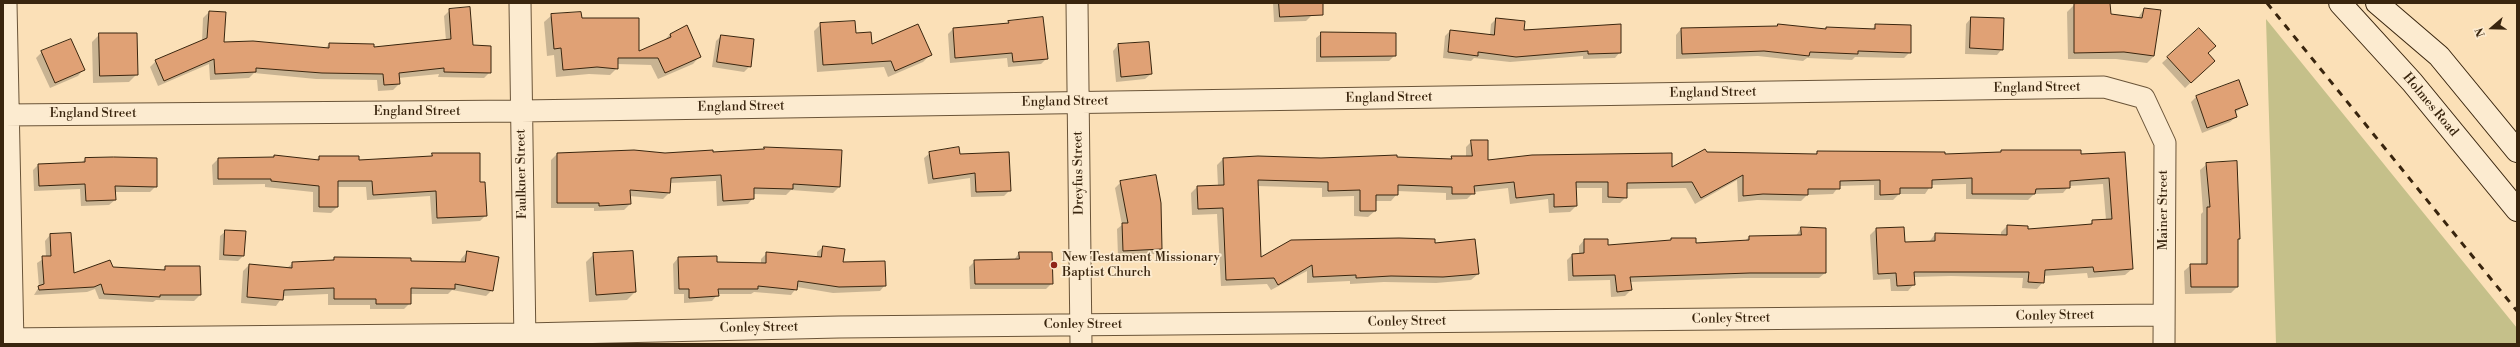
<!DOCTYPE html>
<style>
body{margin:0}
#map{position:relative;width:2520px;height:347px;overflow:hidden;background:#fbe0b7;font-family:"Libre Bodoni",serif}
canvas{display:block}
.frame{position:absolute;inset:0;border:4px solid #39250e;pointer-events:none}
.north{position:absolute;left:2472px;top:8px;width:40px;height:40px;-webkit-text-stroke:3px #fcebd0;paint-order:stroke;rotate:250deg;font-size:11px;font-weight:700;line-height:16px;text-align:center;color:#39250e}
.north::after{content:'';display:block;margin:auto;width:14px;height:18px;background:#39250e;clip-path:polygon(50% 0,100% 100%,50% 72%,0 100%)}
</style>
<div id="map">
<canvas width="2520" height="347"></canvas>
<div class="frame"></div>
<div class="north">N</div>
</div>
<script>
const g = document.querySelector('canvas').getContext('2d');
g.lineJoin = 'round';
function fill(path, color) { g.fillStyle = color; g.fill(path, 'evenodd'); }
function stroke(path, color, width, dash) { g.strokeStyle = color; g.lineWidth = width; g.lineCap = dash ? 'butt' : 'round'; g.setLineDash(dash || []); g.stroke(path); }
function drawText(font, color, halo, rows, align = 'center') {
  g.font = font + ' "Libre Bodoni",serif'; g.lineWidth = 3.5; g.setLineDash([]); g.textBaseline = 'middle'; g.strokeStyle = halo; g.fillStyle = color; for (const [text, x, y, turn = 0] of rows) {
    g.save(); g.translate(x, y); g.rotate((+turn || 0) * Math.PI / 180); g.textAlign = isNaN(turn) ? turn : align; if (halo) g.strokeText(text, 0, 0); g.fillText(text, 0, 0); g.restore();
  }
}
fill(new Path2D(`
 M2266 19 2517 328V344H2276Z`), '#c5c08a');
fill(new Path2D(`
 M1273 3H1311L1312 15 1306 21 1274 22Z
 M2074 5 2110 15 2137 19 2144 9 2154 56 2147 63 2116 59H2068L2067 12Z
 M450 10 490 72 484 78 438 77 439 74 398 78 399 84 393 90 378 91 377 80 316 79 254 73 249 78 210 80 209 64 158 86 150 67 156 61 202 42 203 18 209 12 223 43 325 49 329 44 373 48 446 41 444 16Z
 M552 15 581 19 638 53 664 41 670 34 700 56 693 64 658 79 651 65 617 64V68L610 75 589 74 556 77 554 55 547 56 544 22Z
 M1971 18 2002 49 1997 55 1965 54 1966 24Z
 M1496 19 1523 31 1620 52 1615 58 1583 59V56L1510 62 1474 58 1471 61 1443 58 1445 36 1450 31 1490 35 1491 24Z
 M1009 22 1047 58 1041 64 1008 67 1007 58 950 63 948 34 953 29 1006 25Z
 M821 24 855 34 871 46 930 55 923 62 888 77 884 67 817 72 814 31Z
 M1778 25 1824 30 1826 28 1871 30 1876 25 1910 52 1904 58 1855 57 1852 60 1807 58 1803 61 1758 56 1676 59V35L1681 29 1775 27Z
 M2199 29 2207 53 2208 66 2185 88 2162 63Z
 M1322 33 1394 56 1389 61 1316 62V38Z
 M100 34 137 74 129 82 93 83 92 42Z
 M721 36 750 66 744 72 712 67 716 41Z
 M1118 45 1151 74 1145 79 1116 82 1113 51Z
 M42 52 83 70 78 76 50 88 36 58Z
 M2196 97 2247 105 2234 113 2236 117 2230 122 2202 133 2191 102Z
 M1472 141 1487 161 1671 169 1706 153 1815 155 1817 152 1944 155 2000 153 2002 151 2080 155 2124 153 2132 269 2125 275 2088 278 2087 273 2043 276V282L2037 289 2022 288 2023 278 1951 276 1914 277V284L1908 291H1891L1890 279 1873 280 1870 235 1876 229 1904 243 1929 242 1935 234 2001 236V232L2007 226 2027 230 2089 225 2093 221 2106 220 2103 184 2069 186 2063 193 2034 194 2028 200 1966 199V184L1931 185 1925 194H1899L1893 200H1874V185L1839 186 1833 194 1807 195 1801 201 1757 200 1738 202 1737 180 1695 204 1686 188 1626 189V197L1620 203H1602V188H1575L1576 206 1570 212 1549 213 1548 199 1510 204 1508 188 1474 192 1467 199 1446 200V193L1397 191V194L1391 201H1375V211L1368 217 1354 216V196L1322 197V188L1257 186 1260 259 1434 244 1478 274 1471 280 1436 283 1384 282 1350 284V281L1307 283V271L1271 290 1267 284 1221 286 1217 214 1192 215 1191 193 1197 187 1218 186 1217 165 1223 159 1449 160 1452 157H1466V147Z
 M765 148 841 151 839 187 833 193 791 190 786 195 753 194V198L748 204 717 206 716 181 670 183 669 193 663 199 629 196 630 204 624 210 594 211V208H551V160L557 154 634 151 665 154 712 153 762 150Z
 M930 153 959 155 1009 191 1004 196 971 197 970 178 928 184 924 158Z
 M433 154 479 183 486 215 480 221 432 224 430 196 367 200 366 187H337V207L331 213 313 212V192L265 187V184L213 185 212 165 218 159 272 158 274 156 316 160 319 157 358 161 430 157Z
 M85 159H156V186L150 192H114L115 200 109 205 81 206 80 189 34 191 33 170 38 165 81 163Z
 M2207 164 2237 240V287L2231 293 2185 294 2184 271 2191 265H2201V214L2203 212 2200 170Z
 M1121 182 1161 249 1156 254 1118 256 1117 229 1122 225 1115 188Z
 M1801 228 1825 273 1819 278H1744L1630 282 1631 290 1625 296 1611 297 1610 280 1568 281 1567 260 1572 255H1579V246L1584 240 1607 246 1745 241 1749 237 1796 236Z
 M226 231 243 256 238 261 219 260 220 236Z
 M50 235 73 275 112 268 162 271 165 267H199L200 295 194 301 156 300 153 302 99 299 95 289 87 292 34 295 39 287 37 263 46 257 45 241Z
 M823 247 842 264 885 285 880 291 833 293 797 287 791 295 754 292 751 294H718L712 301 684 303V294H674L673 264 678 258 716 263 761 264V259L767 253 817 258V252Z
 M467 252 492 290 486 296 452 290 448 294H410V303L404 309H370V305H328V294L283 296 276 306 241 303 243 271 249 265 287 268 293 263 330 262 334 258 460 263 461 259Z
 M1019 253 1052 283 1046 289H970L969 267 975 261 1014 260Z
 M594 254 635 292 627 300 589 302 586 262Z`), '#0003');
const building = new Path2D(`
 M1279 3H1323V15L1280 17Z
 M2110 3 2111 14 2142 18 2144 8 2161 10 2154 56 2124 52 2074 53V4Z
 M470 7 473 45 491 46V73L444 72V68L399 73 400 84 384 85 383 74 322 73 256 68V72L215 74 214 59 164 81 155 60 207 38 209 11 226 12 224 42 253 41 329 48V43L374 44V47L451 39 449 9Z
 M581 12 582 18H639V51L671 37 670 34 687 25 701 57 665 73 658 58H618V69L597 67 563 70 561 48 554 49 551 14Z
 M1043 17 1048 59 1013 62 1012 53 955 58 953 28 1009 23 1008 21Z
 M1971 17 2004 18 2003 50 1970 48Z
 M1496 18 1525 21 1524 30 1621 24V53L1588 54V51L1516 57 1478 52V56L1448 52 1450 30 1494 35Z
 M855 21 856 33 871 32 872 44 918 24 932 55 895 71 891 61 823 65 820 23Z
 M1778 24 1826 29V27L1875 29V24L1911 25V53L1858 51V54L1810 52 1809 56 1764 51 1682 54 1681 28 1777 26Z
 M2199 28 2216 46 2208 53 2215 61 2191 83 2167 57Z
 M1321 32 1396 33V56L1321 57Z
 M99 33H137L138 75 100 76Z
 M721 35 754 39 751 67 717 62Z
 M71 39 85 70 55 83 41 51Z
 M1149 42 1152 74 1121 77 1118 44Z
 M2239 80 2248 105 2235 110 2237 117 2207 128 2196 96Z
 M1471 140H1488V160L1532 155 1672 153V167L1705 149 1707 152 1817 154V151L1945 152V154L2001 152V150H2081V154L2125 152 2133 269 2094 272 2093 267 2045 270 2044 283 2028 282 2029 272H1914L1915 285 1897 286 1896 273 1878 274 1876 228 1904 227 1905 242 1935 241V233L2007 235V225L2028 226V229L2092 224V220L2112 219 2109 178 2070 181V188L2036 189 2035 194H1972V178L1932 180V188H1900V194L1880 195V180L1840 181V189H1808V195L1763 194 1743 196V175L1701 198 1692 182 1627 183V198L1608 197V182H1576L1577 206 1554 207V194L1516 198 1514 182 1474 186 1475 194H1452V187L1398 185V195H1376V211H1360V190L1328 191V182L1258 180 1261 257 1291 240 1399 238 1435 239V243L1475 239 1479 274 1443 277 1391 276 1356 278V275L1313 277 1312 265 1278 285 1274 278 1226 280 1223 208 1198 209 1197 186 1224 185 1223 158 1258 156 1321 158 1397 155V157L1452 159 1451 156H1472Z
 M764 147 842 150 840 187 793 184V189L754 188V199L723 201 721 175 671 178 670 193 630 190 631 204 599 206V203H557V153L634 150 665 153 713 150V152L764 149Z
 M959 147 960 154 1009 152 1011 191 976 192 975 173 933 179 929 152Z
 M432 153H480V182H485L487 216 437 218 436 191 373 195 372 181H338V207H319V186L271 181V179H218V158L274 157V155L319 160V156H359V160L432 156Z
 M114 157 157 158V187L115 186 116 200 86 201 85 184 39 186 38 164 85 162V158Z
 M2237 161 2240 239H2238V287H2191L2190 264H2207V207H2210L2206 163Z
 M1156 175 1161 203 1162 249 1123 251 1122 223H1128L1120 181Z
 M1801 227 1826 228V273H1750L1630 277 1632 290 1617 292 1615 275 1573 276 1572 254 1584 253V239H1608V245L1671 240V238H1696V243L1749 240V236L1801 235Z
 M225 230 246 231 244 256 224 255Z
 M71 233 74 273 110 260 113 267 165 270V266H200L201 295H160V297L104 294 101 284 94 287 39 290 38 286 44 284 42 256H51L50 234Z
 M823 246 845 249 843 262 885 261 886 286 839 287 798 281 797 290 758 286V289H718L719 296 689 298V289H679L678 257 717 256V262L766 263V252L821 257Z
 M467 251 499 257 493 291 455 284V289L411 288V304H376V299H334V288L284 290 283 300 247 297 249 264 292 268V262L334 260V257L411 258V261L465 262Z
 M633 251 636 292 596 295 593 253Z
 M1019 252H1052L1053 284H975L974 260 1019 259Z`);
fill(building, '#e0a175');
stroke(building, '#39250e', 1);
const minor = new Path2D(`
 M6 3 13 344
 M520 3 525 344
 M1077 3 1081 344
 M3 115 521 111 2104 87 2144 98 2165 143 2164 344
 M3 339 525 334 839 327 2164 315`);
const secondary = new Path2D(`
 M2340 3 2412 82 2517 210
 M2377 3 2439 56 2517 151`);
stroke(minor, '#6a5438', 23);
stroke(secondary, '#39250e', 24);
stroke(minor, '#fcebd0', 21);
stroke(secondary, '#fcebd0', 22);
stroke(new Path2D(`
 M2267 3 2517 311`), '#39250e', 3, [7, 7]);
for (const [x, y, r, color] of [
 [1054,265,4,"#8f2418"]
]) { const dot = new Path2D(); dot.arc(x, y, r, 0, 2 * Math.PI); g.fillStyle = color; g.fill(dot); stroke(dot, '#fcebd0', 1.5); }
drawText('13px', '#39250e', '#fcebd0', [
 ["England Street",2037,88,-1],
 ["England Street",1713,93,-1],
 ["England Street",1389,98,-1],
 ["England Street",1065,102,-1],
 ["Holmes Road",2430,105,50],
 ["England Street",741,107,-1],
 ["England Street",417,112],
 ["England Street",93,114],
 ["Dreyfus Street",1079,173,-91],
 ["Faulkner Street",522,174,-91],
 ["Mainer Street",2164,210,-90],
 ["Conley Street",2055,316,-1],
 ["Conley Street",1731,319,-1],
 ["Conley Street",1407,322,-1],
 ["Conley Street",1083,325],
 ["Conley Street",759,328,-1]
]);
drawText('13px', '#39250e', '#fcebd0', [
 ["New Testament Missionary",1062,258],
 ["Baptist Church",1062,273]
], 'left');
</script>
